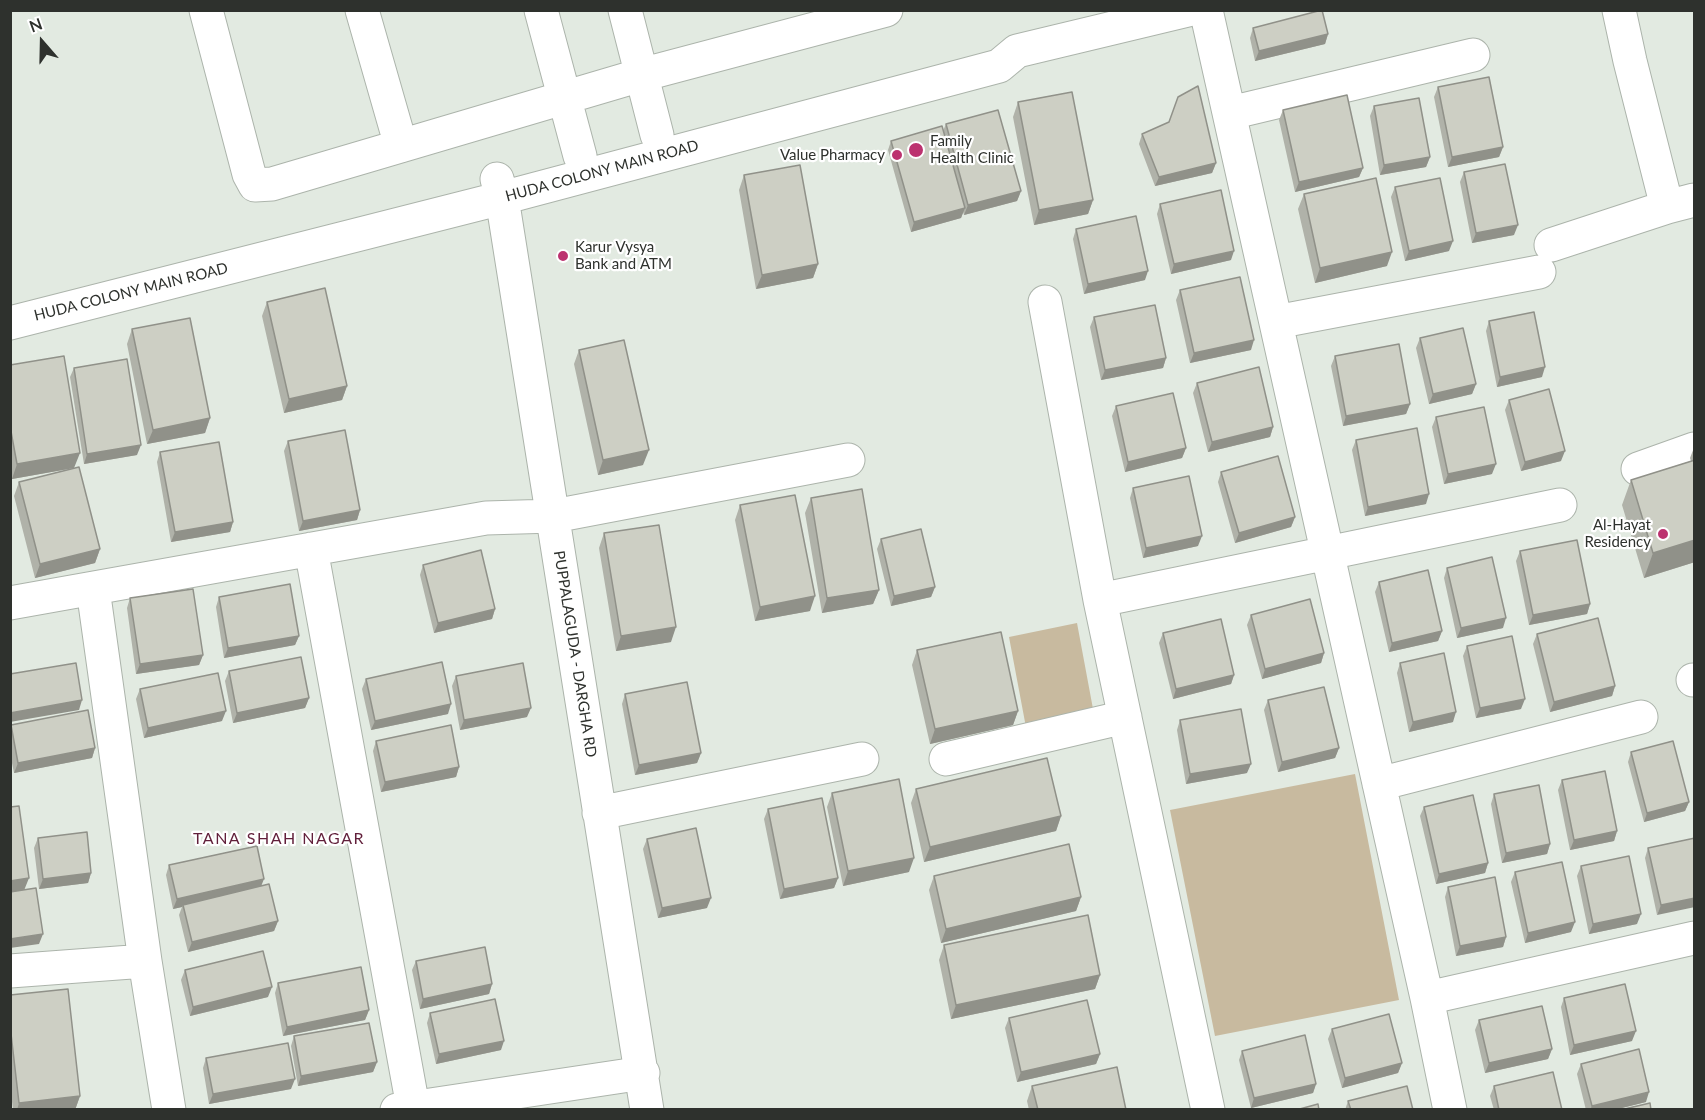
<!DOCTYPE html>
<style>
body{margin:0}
#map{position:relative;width:1705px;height:1120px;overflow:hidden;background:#e2eae1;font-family:Lato,sans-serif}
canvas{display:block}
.frame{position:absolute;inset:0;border:12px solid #2e312d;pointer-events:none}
.north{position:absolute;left:12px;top:12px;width:60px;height:60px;-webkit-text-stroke:4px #fff;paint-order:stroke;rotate:340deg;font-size:16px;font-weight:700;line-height:24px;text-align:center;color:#2e312d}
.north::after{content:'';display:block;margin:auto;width:21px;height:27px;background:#2e312d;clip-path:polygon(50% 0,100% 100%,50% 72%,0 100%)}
</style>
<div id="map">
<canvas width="1705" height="1120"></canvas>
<div class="frame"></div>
<div class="north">N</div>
</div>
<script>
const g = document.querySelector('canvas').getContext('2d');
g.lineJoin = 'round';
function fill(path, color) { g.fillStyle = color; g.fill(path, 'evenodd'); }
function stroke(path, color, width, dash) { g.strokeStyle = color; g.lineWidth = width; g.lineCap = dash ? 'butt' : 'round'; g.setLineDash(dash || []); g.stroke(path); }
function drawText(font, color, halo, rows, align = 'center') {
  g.font = font + ' Lato,sans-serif'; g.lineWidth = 4.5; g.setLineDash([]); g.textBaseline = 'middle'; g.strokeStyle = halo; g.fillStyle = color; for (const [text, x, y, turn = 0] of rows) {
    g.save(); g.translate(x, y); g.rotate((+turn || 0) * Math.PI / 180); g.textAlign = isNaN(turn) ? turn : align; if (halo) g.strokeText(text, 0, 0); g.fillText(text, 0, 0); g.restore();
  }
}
fill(new Path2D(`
 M1077 623 1096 725 1028 738 1009 637Z
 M1355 774 1399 1000 1215 1036 1170 810Z`), '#c8ba9f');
const minor = new Path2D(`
 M206 10 249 174 255 185 272 184 641 75 886 10
 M362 10 401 146
 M541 10 580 156
 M625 10 657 135
 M1206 10 1427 998 1450 1110
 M1619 10 1630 61 1667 207
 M1230 113 1473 55
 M497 179 502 198 647 1110
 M1551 245 1667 207 1694 200
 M1045 302 1100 600 1208 1110
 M1276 322 1539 272
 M10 323 502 198 999 66 1017 51 1188 10
 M1638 469 1694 449
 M311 549 413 1107
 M93 589 145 961 169 1110
 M1100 600 1560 505
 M10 603 486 518 554 516 848 460
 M1693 680H1694
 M946 759 1125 717
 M1379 784 1641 717
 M599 813 862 759
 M10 971 145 961
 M1427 998 1694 938
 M397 1110 643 1073`);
stroke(minor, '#acb4ab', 35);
stroke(minor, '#fff', 33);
fill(new Path2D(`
 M1253 28 1328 34 1325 44 1255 61 1250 38Z
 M1438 87 1503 147 1499 157 1448 167 1434 97Z
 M1018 102 1093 200 1088 214 1034 225 1013 117Z
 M1374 106 1430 157 1426 167 1380 175 1370 116Z
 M1283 110 1363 168 1359 177 1295 192 1279 120Z
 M1169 122 1216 163 1212 173 1155 186 1139 144 1142 134Z
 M946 124 1021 191 1017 201 964 215 963 212 961 218 911 232 888 150 891 141 943 131Z
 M1464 172 1514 235 1472 243 1460 182Z
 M744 175 818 264 813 278 756 289 739 190Z
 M1395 187 1449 251 1405 261 1391 197Z
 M1304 194 1387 266 1315 283 1298 209Z
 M1160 204 1231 260 1171 274 1157 214Z
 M1076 229 1145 280 1084 294 1073 239Z
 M1180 290 1251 350 1190 363 1176 300Z
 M267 302 347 386 342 400 284 413 262 316Z
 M1094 317 1166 358 1163 368 1101 380 1090 327Z
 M1489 321 1542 377 1497 387 1486 331Z
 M132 329 210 418 205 433 147 444 127 344Z
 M1420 338 1476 384 1472 394 1429 404 1416 348Z
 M579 350 643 465 598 475 574 364Z
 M1335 356 1410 404 1406 414 1343 426 1331 366Z
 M10 365 74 468 12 479 10 471Z
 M74 368 137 455 84 464 70 377Z
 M1197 383 1273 427 1270 437 1208 452 1193 393Z
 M1509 400 1561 461 1521 471 1505 410Z
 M1116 406 1186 448 1182 458 1125 472 1112 416Z
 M1436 417 1492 474 1444 484 1432 427Z
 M1356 440 1426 504 1365 516 1352 450Z
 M288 441 360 510 357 520 299 531 284 451Z
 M1695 445V562L1644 578 1622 505 1631 480 1691 461 1690 458Z
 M160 452 233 522 230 532 171 542 157 462Z
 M1221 472 1295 517 1291 527 1235 543 1218 482Z
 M19 482 100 549 95 563 35 578 14 496Z
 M1133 488 1198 546 1143 558 1130 498Z
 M811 498 879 590 873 604 822 613 805 513Z
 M740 505 810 611 755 621 735 520Z
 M604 533 671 642 616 651 599 548Z
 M881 539 935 587 931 597 891 606 877 549Z
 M1520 551 1590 604 1587 614 1529 625 1516 561Z
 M423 565 495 609 492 619 434 633 420 575Z
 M1447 568 1503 628 1457 638 1444 578Z
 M1379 582 1442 631 1438 641 1389 652 1375 592Z
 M219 597 299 636 295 645 224 658 216 607Z
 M130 598 203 655 199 665 136 674 127 608Z
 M1251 615 1324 653 1321 663 1262 679 1247 625Z
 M1163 633 1234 675 1231 684 1173 699 1159 643Z
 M1537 634 1615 686 1612 696 1550 712 1533 644Z
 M1467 646 1521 709 1476 718 1463 656Z
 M917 650 1018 711 1013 725 930 744 912 665Z
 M1400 663 1453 722 1409 732 1397 673Z
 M229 671 309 698 305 708 233 723 225 681Z
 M456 676 527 717 460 730 452 686Z
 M366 679 448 714 371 730 362 689Z
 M140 689 222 721 144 738 136 699Z
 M625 694 701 753 697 763 635 775 622 704Z
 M1268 700 1339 748 1335 758 1278 772 1264 710Z
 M1180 720 1247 773 1186 784 1177 730Z
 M11 725 95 748 92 758 14 773 10 753Z
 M376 741 459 767 456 777 381 792 373 751Z
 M1631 752 1689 802 1685 811 1644 822 1628 762Z
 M1562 780 1617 831 1614 841 1570 850 1558 790Z
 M916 789 1061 816 1056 831 924 862 911 803Z
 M832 793 909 872 843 886 827 807Z
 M1494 794 1550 844 1547 854 1502 863 1491 804Z
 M1424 807 1488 863 1485 873 1436 884 1420 816Z
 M768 809 838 878 834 888 780 899 764 819Z
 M38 838 91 873 88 883 39 889 34 848Z
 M1695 838 1657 915 1645 858 1648 848Z
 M647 839 707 908 658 918 643 849Z
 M169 865 262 885 278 921 274 931 188 952 179 915 182 907 173 909 166 875Z
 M1581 866 1637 924 1589 934 1577 876Z
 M1515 872 1571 932 1525 943 1511 882Z
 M934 876 1081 897 1076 911 941 943 929 890Z
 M1448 887 1506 937 1503 947 1456 956 1445 897Z
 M944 945 1100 975 1095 989 951 1019 939 960Z
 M416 961 492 984 489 994 420 1009 412 970Z
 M185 970 268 997 190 1016 181 980Z
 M278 983 369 1010 365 1020 283 1036 275 993Z
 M10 995 80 1096 75 1110H13L10 1085Z
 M1564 998 1632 1041 1570 1055 1561 1007Z
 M430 1013 501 1050 436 1064 427 1023Z
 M1009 1018 1100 1054 1096 1064 1017 1082 1005 1028Z
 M1479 1020 1552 1049 1548 1059 1485 1073 1475 1030Z
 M1332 1029 1402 1063 1398 1073 1342 1088 1328 1039Z
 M294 1036 377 1062 373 1072 298 1086 291 1046Z
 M1242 1051 1316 1084 1313 1093 1251 1108 1239 1060Z
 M206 1058 291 1089 209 1104 203 1068Z
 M1581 1064 1646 1102 1614 1110H1586L1577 1074Z
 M1032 1086 1126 1110H1029L1027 1101Z
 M1494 1086 1562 1110H1494L1490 1096Z
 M1348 1101 1413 1110H1345Z`), '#b0b2a9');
fill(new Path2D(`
 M1328 34 1325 44 1255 61 1259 51Z
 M1503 147 1499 157 1448 167 1452 157Z
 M1430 157 1426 167 1380 175 1384 165Z
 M1216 163 1212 173 1155 186 1159 177Z
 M1363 168 1359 177 1295 192 1299 182Z
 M1021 191 1017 201 964 215 968 205Z
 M1093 200 1088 214 1034 225 1039 210Z
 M965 208 961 218 911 232 914 222Z
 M1518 225 1514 235 1472 243 1476 233Z
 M1453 241 1449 251 1405 261 1409 251Z
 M1234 251 1231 260 1171 274 1174 264Z
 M1392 252 1387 266 1315 283 1320 268Z
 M818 264 813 278 756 289 762 275Z
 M1148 271 1145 280 1084 294 1088 284Z
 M1254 340 1251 350 1190 363 1194 353Z
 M1166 358 1163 368 1101 380 1105 370Z
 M1545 367 1542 377 1497 387 1500 377Z
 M1476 384 1472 394 1429 404 1433 394Z
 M347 386 342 400 284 413 289 399Z
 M1410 404 1406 414 1343 426 1346 416Z
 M210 418 205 433 147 444 153 430Z
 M1273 427 1270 437 1208 452 1212 442Z
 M141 445 137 455 84 464 87 454Z
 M1186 448 1182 458 1125 472 1128 462Z
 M649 450 643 465 598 475 603 460Z
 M1565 451 1561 461 1521 471 1525 462Z
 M80 453 74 468 12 479 17 464Z
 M1496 464 1492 474 1444 484 1448 474Z
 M1429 494 1426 504 1365 516 1368 507Z
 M360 510 357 520 299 531 303 521Z
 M1295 517 1291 527 1235 543 1239 533Z
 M233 522 230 532 171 542 175 532Z
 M1202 536 1198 546 1143 558 1146 548Z
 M1695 540V562L1644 578 1653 553Z
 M100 549 95 563 35 578 40 564Z
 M935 587 931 597 891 606 894 596Z
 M879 590 873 604 822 613 827 598Z
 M815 596 810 611 755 621 760 607Z
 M1590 604 1587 614 1529 625 1533 615Z
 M495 609 492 619 434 633 438 623Z
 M1506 618 1503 628 1457 638 1461 628Z
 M676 627 671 642 616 651 621 636Z
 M1442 631 1438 641 1389 652 1392 643Z
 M299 636 295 645 224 658 228 648Z
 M1324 653 1321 663 1262 679 1265 669Z
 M203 655 199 665 136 674 140 664Z
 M1234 675 1231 684 1173 699 1176 689Z
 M1615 686 1612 696 1550 712 1554 702Z
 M309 698 305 708 233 723 237 713Z
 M1525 699 1521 709 1476 718 1480 708Z
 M82 700 79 710 10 722V713Z
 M451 704 448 714 371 730 375 721Z
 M531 708 527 717 460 730 464 720Z
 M226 711 222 721 144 738 148 728Z
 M1018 711 1013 725 930 744 935 729Z
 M1456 712 1453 722 1409 732 1413 722Z
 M95 748 92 758 14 773 18 763Z
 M1339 748 1335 758 1278 772 1282 762Z
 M701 753 697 763 635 775 639 765Z
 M1251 764 1247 773 1186 784 1190 774Z
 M459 767 456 777 381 792 385 782Z
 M1689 802 1685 811 1644 822 1647 813Z
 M1061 816 1056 831 924 862 930 847Z
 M1617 831 1614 841 1570 850 1574 840Z
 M1550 844 1547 854 1502 863 1506 853Z
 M914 858 909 872 843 886 848 871Z
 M1488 863 1485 873 1436 884 1439 874Z
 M91 873 88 883 39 889 43 879Z
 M29 878 23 893 10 894V881Z
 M838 878 834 888 780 899 784 889Z
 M264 879 260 889 183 905 182 907 173 909 177 899Z
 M1081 897 1076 911 941 943 946 929Z
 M711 898 707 908 658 918 662 908Z
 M1695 898V907L1657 915 1661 905Z
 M1641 914 1637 924 1589 934 1593 924Z
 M278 921 274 931 188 952 192 942Z
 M1575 922 1571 932 1525 943 1528 933Z
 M43 934 39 944 10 948V939Z
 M1506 937 1503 947 1456 956 1460 946Z
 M1100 975 1095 989 951 1019 956 1005Z
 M492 984 489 994 420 1009 423 999Z
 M272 987 268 997 190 1016 193 1007Z
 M369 1010 365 1020 283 1036 287 1027Z
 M1636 1031 1632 1041 1570 1055 1574 1045Z
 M504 1041 501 1050 436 1064 439 1054Z
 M1552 1049 1548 1059 1485 1073 1489 1063Z
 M1100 1054 1096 1064 1017 1082 1021 1072Z
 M377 1062 373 1072 298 1086 301 1076Z
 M1402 1063 1398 1073 1342 1088 1345 1078Z
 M295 1079 291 1089 209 1104 213 1094Z
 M1316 1084 1313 1093 1251 1108 1254 1098Z
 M1649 1092 1646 1102 1614 1110H1590L1592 1106Z
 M80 1096 75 1110H17L19 1103Z`), '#909189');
const building = new Path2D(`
 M1322 10 1328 34 1259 51 1253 28Z
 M1489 77 1503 147 1452 157 1438 87Z
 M1198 86 1216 163 1159 177 1142 134 1169 122 1178 97Z
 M1072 92 1093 200 1039 210 1018 102Z
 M1347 95 1363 168 1299 182 1283 110Z
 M1419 98 1430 157 1384 165 1374 106Z
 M998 110 1021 191 968 205 946 124Z
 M942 126 965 208 914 222 891 141Z
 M1505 164 1518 225 1476 233 1464 172Z
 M800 165 818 264 762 275 744 175Z
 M1376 178 1392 252 1320 268 1304 194Z
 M1440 178 1453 241 1409 251 1395 187Z
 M1221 190 1234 251 1174 264 1160 204Z
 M1136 216 1148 271 1088 284 1076 229Z
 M1240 277 1254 340 1194 353 1180 290Z
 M325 288 347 386 289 399 267 302Z
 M1155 305 1166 358 1105 370 1094 317Z
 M1534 312 1545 367 1500 377 1489 321Z
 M190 318 210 418 153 430 132 329Z
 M1463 328 1476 384 1433 394 1420 338Z
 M624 340 649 450 603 460 579 350Z
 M1399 344 1410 404 1346 416 1335 356Z
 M64 356 80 453 17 464 10 426V365Z
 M127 359 141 445 87 454 74 368Z
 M1259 367 1273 427 1212 442 1197 383Z
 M1549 389 1565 451 1525 462 1509 400Z
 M1173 393 1186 448 1128 462 1116 406Z
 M1484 407 1496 464 1448 474 1436 417Z
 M1417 428 1429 494 1368 507 1356 440Z
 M345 430 360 510 303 521 288 441Z
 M219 442 233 522 175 532 160 452Z
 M1278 456 1295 517 1239 533 1221 472Z
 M1695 460V540L1653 553 1631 480Z
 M79 467 100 549 40 564 19 482Z
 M1189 476 1202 536 1146 548 1133 488Z
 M862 489 879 590 827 598 811 498Z
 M795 495 815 596 760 607 740 505Z
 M659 525 676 627 621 636 604 533Z
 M921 529 935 587 894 596 881 539Z
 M1577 540 1590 604 1533 615 1520 551Z
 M481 550 495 609 438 623 423 565Z
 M1492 557 1506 618 1461 628 1447 568Z
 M1428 570 1442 631 1392 643 1379 582Z
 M290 584 299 636 228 648 219 597Z
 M193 589 203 655 140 664 130 598Z
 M1310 599 1324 653 1265 669 1251 615Z
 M1598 618 1615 686 1554 702 1537 634Z
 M1221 619 1234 675 1176 689 1163 633Z
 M1001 632 1018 711 935 729 917 650Z
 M1512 636 1525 699 1480 708 1467 646Z
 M1444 653 1456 712 1413 722 1400 663Z
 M301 657 309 698 237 713 229 671Z
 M442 662 451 704 375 721 366 679Z
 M76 663 82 700 10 713V674Z
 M523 663 531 708 464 720 456 676Z
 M218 673 226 711 148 728 140 689Z
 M687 682 701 753 639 765 625 694Z
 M1324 687 1339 748 1282 762 1268 700Z
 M1241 709 1251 764 1190 774 1180 720Z
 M88 710 95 748 18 763 11 725Z
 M451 725 459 767 385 782 376 741Z
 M1673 741 1689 802 1647 813 1631 752Z
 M1047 758 1061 816 930 847 916 789Z
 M1605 771 1617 831 1574 840 1562 780Z
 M899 779 914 858 848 871 832 793Z
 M1539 785 1550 844 1506 853 1494 794Z
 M1473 795 1488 863 1439 874 1424 807Z
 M822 798 838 878 784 889 768 809Z
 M19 806 29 878 10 881V807Z
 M696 828 711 898 662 908 647 839Z
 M87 832 91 873 43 879 38 838Z
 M1695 838V898L1661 905 1648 848Z
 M1069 844 1081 897 946 929 934 876Z
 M257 846 264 879 177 899 169 865Z
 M1629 856 1641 914 1593 924 1581 866Z
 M1562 862 1575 922 1528 933 1515 872Z
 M1495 877 1506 937 1460 946 1448 887Z
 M269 884 278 921 192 942 183 905Z
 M36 888 43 934 10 939V892Z
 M1088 915 1100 975 956 1005 944 945Z
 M485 947 492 984 423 999 416 961Z
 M263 951 272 987 193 1007 185 970Z
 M361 967 369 1010 287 1027 278 983Z
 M1625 984 1636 1031 1574 1045 1564 998Z
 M68 989 80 1096 19 1103 10 1025V995Z
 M495 999 504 1041 439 1054 430 1013Z
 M1087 1000 1100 1054 1021 1072 1009 1018Z
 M1542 1006 1552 1049 1489 1063 1479 1020Z
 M1389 1014 1402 1063 1345 1078 1332 1029Z
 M369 1023 377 1062 301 1076 294 1036Z
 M1305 1035 1316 1084 1254 1098 1242 1051Z
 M288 1043 295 1079 213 1094 206 1058Z
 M1639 1049 1649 1092 1592 1106 1581 1064Z
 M1117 1067 1126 1110H1038L1032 1086Z
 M1553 1072 1562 1110H1499L1494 1086Z
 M1407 1086 1413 1110H1351L1348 1101Z
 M1650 1103 1651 1110H1620Z
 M1318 1104 1319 1110H1296Z`);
fill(building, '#cdcfc4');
stroke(building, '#909189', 1.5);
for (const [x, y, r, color] of [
 [916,150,8,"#bc326f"],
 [897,155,6,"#bc326f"],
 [563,256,6,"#bc326f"],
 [1663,534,6,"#bc326f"]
]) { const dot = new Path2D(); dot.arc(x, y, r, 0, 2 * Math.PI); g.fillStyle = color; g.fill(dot); stroke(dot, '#fff', 2); }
drawText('15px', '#2e312d', '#fff', [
 ["Family",930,141],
 ["Health Clinic",930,158],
 ["Value Pharmacy",885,155,"right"],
 ["Karur Vysya",575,247],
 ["Bank and ATM",575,264],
 ["Al-Hayat",1651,525,"right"],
 ["Residency",1651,542,"right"]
], 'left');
drawText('15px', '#2e312d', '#fff', [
 ["HUDA COLONY MAIN ROAD",602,171,-15],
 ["HUDA COLONY MAIN ROAD",131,292,-14],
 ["PUPPALAGUDA - DARGHA RD",575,654,81]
]);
g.letterSpacing = '1.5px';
drawText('16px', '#611f3a', '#fff', [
 ["TANA SHAH NAGAR",279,839]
]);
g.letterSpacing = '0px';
</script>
